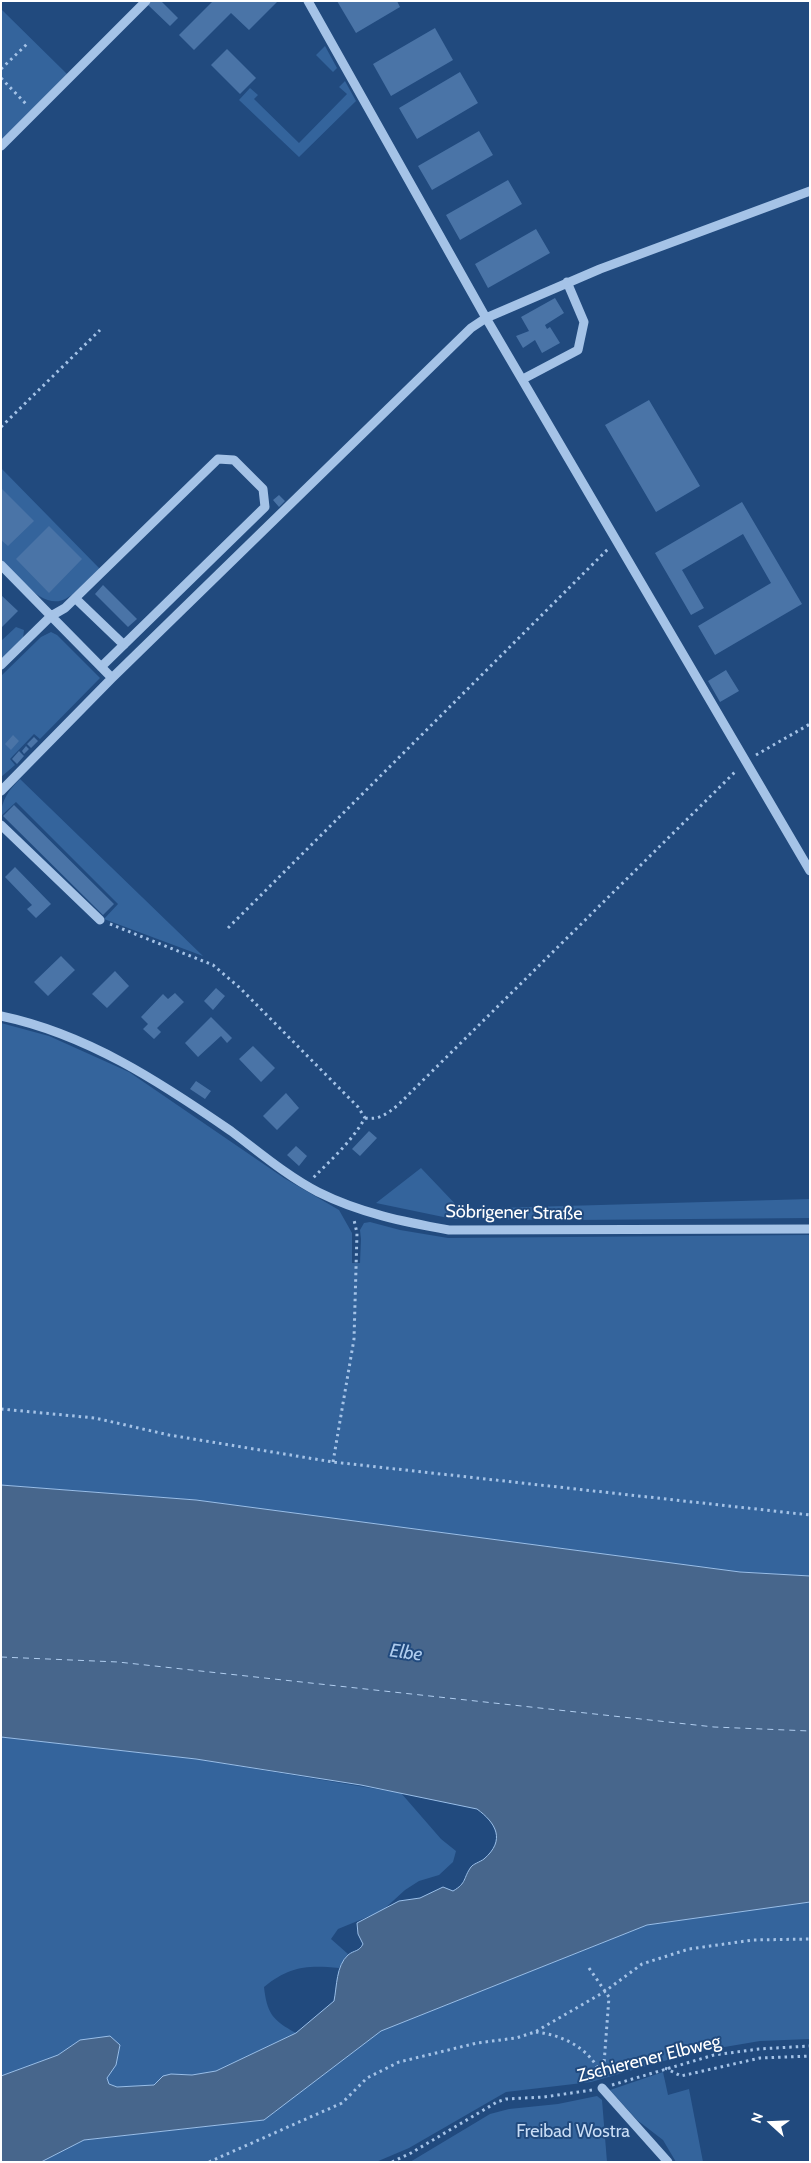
<!DOCTYPE html>
<meta charset="utf-8">
<style>
body{margin:0}
#map{position:relative;width:811px;height:2163px;overflow:hidden;background:#214a7e;font-family:Cabin,sans-serif}
canvas{display:block}
.frame{position:absolute;inset:0;border:2px solid #fff;pointer-events:none}
.north{position:absolute;left:746px;top:2098px;width:50px;height:50px;-webkit-text-stroke:4px #214a7e;paint-order:stroke;rotate:290deg;font-size:14px;font-weight:700;line-height:20px;text-align:center;color:#fff}
.north::after{content:'';display:block;margin:auto;width:18px;height:22px;background:#fff;clip-path:polygon(50% 0,100% 100%,50% 72%,0 100%)}
</style>
<div id="map">
<canvas width="811" height="2163"></canvas>
<div class="frame"></div>
<div class="north">N</div>
</div>
<script>
const g = document.querySelector('canvas').getContext('2d');
g.lineJoin = 'round';
function fill(path, color) { g.fillStyle = color; g.fill(path, 'evenodd'); }
function stroke(path, color, width, dash) { g.strokeStyle = color; g.lineWidth = width; g.lineCap = dash ? 'butt' : 'round'; g.setLineDash(dash || []); g.stroke(path); }
function drawText(font, color, halo, rows, align = 'center') {
  g.font = font + ' Cabin,sans-serif'; g.lineWidth = 4; g.setLineDash([]); g.textBaseline = 'middle'; g.strokeStyle = halo; g.fillStyle = color; for (const [text, x, y, turn = 0] of rows) {
    g.save(); g.translate(x, y); g.rotate((+turn || 0) * Math.PI / 180); g.textAlign = isNaN(turn) ? turn : align; if (halo) g.strokeText(text, 0, 0); g.fillText(text, 0, 0); g.restore();
  }
}
fill(new Path2D(`
 M1 9 67 74 1 140Z
 M325 46 337 68 333 72 316 55Z
 M345 81 356 101 299 157 239 100 250 88 258 95 254 99 299 143 347 94 339 87Z
 M1 468 100 569C89 579 79 591 67 598 43 613 16 574 1 559Z
 M16 627 24 630 23 638 1 659V641Z
 M51 632 57 635 100 678 40 739 34 734 10 759 15 765 1 777V676L41 637Z
 M20 779 203 956 104 919 118 904 16 802 1 816C1 800 9 790 20 779Z
 M1 1023 49 1036 129 1072 284 1178 339 1210 352 1233V1263H360L361 1239 360 1230 364 1223 370 1222 400 1230 448 1238 810 1235V1576L740 1572 196 1500 1 1485Z
 M421 1168 460 1209 810 1199V1218L574 1220 453 1219 376 1203Z
 M1 1737 196 1759 401 1793 441 1839 456 1851 453 1862 439 1875 419 1881 405 1890 382 1911 338 1929 331 1939 348 1954 339 1968C307 1965 290 1966 264 1987 267 2013 272 2020 296 2033L216 2071 192 2075 180 2074 154 2085 117 2087 109 2084 107 2078 116 2065 120 2045 80 2040 58 2055 1 2076Z
 M810 1902V2039L760 2041 695 2052 591 2082 506 2092 409 2148 376 2162H41L84 2140 264 2120 381 2031 647 1925Z
 M663 2072 668 2095 689 2089 703 2162H676L663 2140 637 2120 610 2090Z
 M597 2096 602 2100 607 2162H410L490 2114 509 2109 558 2104Z`), '#34649c');
const water = new Path2D(`
 M1 1485 196 1500 740 1572 810 1576V1902L647 1925 381 2031 264 2120 84 2140 41 2162H1V2076L58 2055 80 2040 110 2036 120 2045 116 2065 107 2078 109 2084 117 2087 154 2085 163 2076 171 2074 192 2075 216 2071 296 2033 334 2001C337 1986 336 1966 348 1955 354 1950 359 1952 363 1944L358 1934 357 1923 399 1901 420 1898 443 1887 453 1891C467 1883 463 1878 471 1867 473 1864 480 1862 484 1859 506 1840 496 1823 477 1809L361 1785 196 1759 1 1737Z`);
fill(water, '#47668c');
stroke(water, '#99bee8', 1);
stroke(new Path2D(`
 M1 1657 118 1662 714 1727 810 1731`), '#b0cdef', 1, [6, 5]);
fill(new Path2D(`
 M151 1H161L178 18 170 26 148 5Z
 M213 1H278L249 30 231 13 194 50 179 35Z
 M337 1H397L400 7 356 33Z
 M435 28 453 60 391 96 373 64Z
 M227 49 256 78 240 94 211 65Z
 M460 72 478 103 417 139 399 108Z
 M479 131 493 155 432 190 418 166Z
 M508 180 522 204 460 240 446 215Z
 M536 229 550 253 488 288 475 264Z
 M555 298 564 313 545 325 547 329 550 327 560 343 542 353 535 340 523 348 516 336 529 331 521 317Z
 M649 400 700 486 656 512 605 425Z
 M1 488 34 521 8 546 1 540Z
 M279 495 285 501 279 507 273 500Z
 M742 502 802 604 715 655 698 626 771 583 743 534 682 570 704 608 691 615 655 553Z
 M49 526 82 559 49 593 16 559Z
 M103 585 137 619 128 627 95 594Z
 M1 595 18 611 1 628Z
 M726 670 739 691 720 702 708 681Z
 M13 735 19 741 11 750 5 744Z
 M34 737 38 741 31 748 27 744Z
 M26 746 29 749 24 754 22 751Z
 M19 751 24 756 17 764 12 759Z
 M14 805 114 904 103 915 3 816Z
 M15 867 51 904 36 918 27 909 32 905 5 877Z
 M61 956 75 970 48 996 34 982Z
 M115 971 129 986 107 1008 92 994Z
 M216 988 225 996 213 1010 204 1001Z
 M175 993 184 1002 157 1028 161 1032 154 1039 143 1029 148 1024 141 1017 163 994 168 999Z
 M211 1017 232 1038 227 1043 221 1036 198 1057 185 1043Z
 M253 1046 275 1068 261 1082 239 1059Z
 M196 1081 211 1091 205 1099 190 1089Z
 M286 1093 299 1108 277 1130 263 1116Z
 M369 1131 377 1138 360 1156 352 1149Z
 M296 1146 307 1156 299 1166 287 1155Z`), '#4a74a7');
stroke(new Path2D(`
 M1 69 27 44
 M1 78 27 105
 M1 427 100 330
 M756 755 810 724
 M110 924 213 965 240 988 358 1107 365 1118C352 1141 331 1160 313 1178
 M228 928 608 549
 M365 1118C379 1120 387 1114 398 1105L737 770
 M1 1409 95 1418 169 1435 333 1462 810 1515
 M333 1462 354 1339 357 1233 354 1220
 M589 1968 609 1997 603 2077
 M536 2032C564 2035 593 2050 602 2078
 M665 2068 681 2076 760 2058 810 2056
 M612 2085 714 2055 759 2049 810 2046
 M209 2162 342 2103 367 2078 399 2062 477 2043 516 2038 535 2032 604 1992 642 1964 689 1949 753 1940 810 1939
 M392 2162 411 2153 497 2102 506 2099 544 2097 592 2090`), '#a5c3e7', 3, [2.5, 4]);
stroke(new Path2D(`
 M308 1 486 318 810 871
 M1 146 146 1
 M523 379 578 350 584 322 567 282
 M1 565 51 616 65 608 218 459 234 460 263 489 265 507 101 667
 M75 598 124 645
 M1 665 51 616 112 678
 M1 791 112 678 471 328 486 318 600 269 810 191
 M1 825 100 920
 M1 1016C87 1034 160 1082 231 1131 259 1152 287 1176 318 1192 360 1213 404 1222 449 1230L810 1229
 M602 2088 668 2162`), '#a5c3e7', 9);
drawText('18px', '#fff', '#214a7e', [
 ["Söbrigener Straße",514,1213,1],
 ["Zschierener Elbweg",649,2059,-14]
]);
drawText('18px', '#c9ddf5', '#214a7e', [
 ["Freibad Wostra",573,2132]
]);
drawText('italic 19px', '#b0cdef', '#214a7e', [
 ["Elbe",406,1653,8]
]);
</script>
